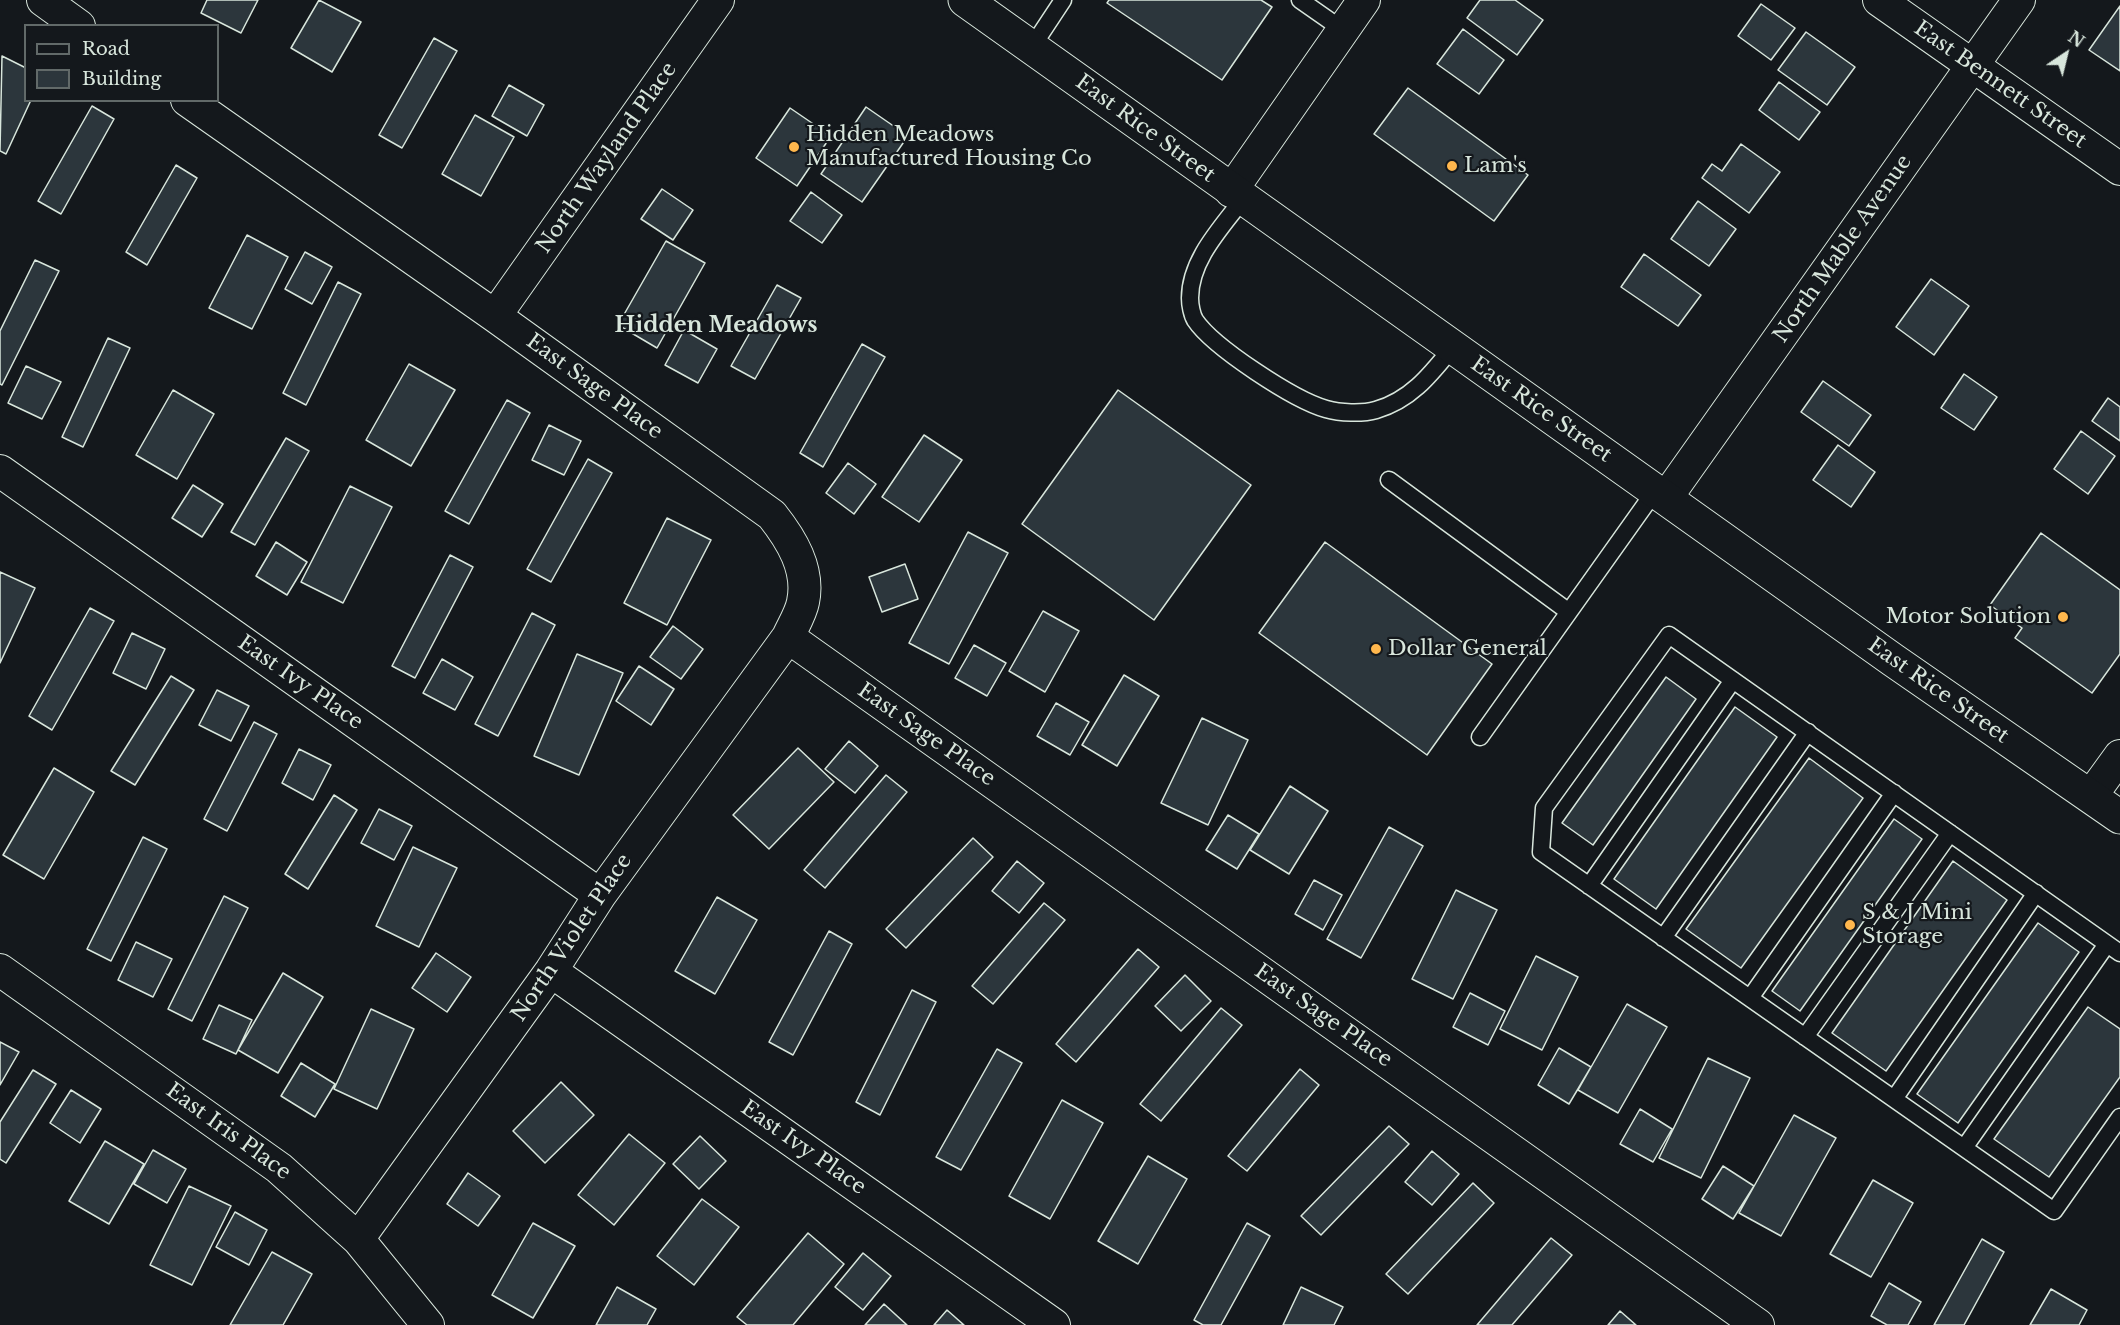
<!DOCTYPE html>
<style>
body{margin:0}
#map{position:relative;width:2120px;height:1325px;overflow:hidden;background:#14181c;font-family:"Libre Baskerville",serif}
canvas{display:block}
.legend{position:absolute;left:24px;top:24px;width:195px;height:78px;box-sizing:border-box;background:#14181c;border:2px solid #626a69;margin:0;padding:8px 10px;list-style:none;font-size:18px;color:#d8e6dc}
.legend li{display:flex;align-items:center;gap:12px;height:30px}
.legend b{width:30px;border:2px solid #626a69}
.north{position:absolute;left:2036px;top:24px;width:60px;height:60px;-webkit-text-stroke:4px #14181c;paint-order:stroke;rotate:35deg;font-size:16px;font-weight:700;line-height:24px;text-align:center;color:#d8e6dc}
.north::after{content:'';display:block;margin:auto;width:21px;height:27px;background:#d8e6dc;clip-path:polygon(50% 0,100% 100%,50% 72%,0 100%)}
</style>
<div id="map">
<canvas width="2120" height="1325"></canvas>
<ul class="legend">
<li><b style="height:8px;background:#14181c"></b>Road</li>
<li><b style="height:16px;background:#2c363c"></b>Building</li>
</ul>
<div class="north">N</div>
</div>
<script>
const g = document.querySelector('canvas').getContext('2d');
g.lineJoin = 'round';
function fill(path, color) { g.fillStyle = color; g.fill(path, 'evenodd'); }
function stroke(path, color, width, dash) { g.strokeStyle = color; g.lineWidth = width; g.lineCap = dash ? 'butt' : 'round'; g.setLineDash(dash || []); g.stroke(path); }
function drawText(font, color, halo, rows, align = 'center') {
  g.font = font + ' "Libre Baskerville",serif'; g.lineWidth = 4.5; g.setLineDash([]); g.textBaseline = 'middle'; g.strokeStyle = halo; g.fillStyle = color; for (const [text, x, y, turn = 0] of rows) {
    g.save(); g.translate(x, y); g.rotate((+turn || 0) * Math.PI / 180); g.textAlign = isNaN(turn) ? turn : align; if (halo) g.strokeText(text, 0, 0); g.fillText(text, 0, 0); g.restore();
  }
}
const building = new Path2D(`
 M207 0H258L241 33 201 13Z
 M319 0 361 22 332 72 291 48Z
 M1109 0H1261L1272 7 1222 80 1107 3Z
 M1480 0H1515L1543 20 1517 55 1467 18Z
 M1761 4 1795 28 1771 60 1738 36Z
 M2120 6V71L2089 50Z
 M1463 29 1504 60 1479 94 1437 64Z
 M1806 32 1855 67 1827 105 1778 70Z
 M434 38 457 51 402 148 379 135Z
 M2 56 26 68V100H31L6 154 0 151Z
 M1779 82 1820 112 1799 140 1759 110Z
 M509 85 544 105 527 136 492 116Z
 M1408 88 1528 175 1494 221 1374 134Z
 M92 106 114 119 61 214 38 201Z
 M866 107 908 136 862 202 821 174Z
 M790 108 831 136 797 186 756 158Z
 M475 115 514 137 481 196 442 174Z
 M1741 144 1780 172 1749 213 1702 178 1712 164 1722 171Z
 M176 165 197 178 147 265 126 252Z
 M662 189 693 210 673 240 641 219Z
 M811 192 842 215 822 243 790 221Z
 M1698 201 1736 229 1709 266 1671 239Z
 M247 235 288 257 252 329 209 308Z
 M666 241 705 263 657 348 618 325Z
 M305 252 332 267 312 304 285 289Z
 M1644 254 1701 295 1678 326 1621 287Z
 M35 260 59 271 2 385 0 384V331Z
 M1931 279 1969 306 1934 355 1896 327Z
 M338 282 361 294 306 405 283 393Z
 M777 285 801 298 755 379 731 366Z
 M684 330 717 349 698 383 665 365Z
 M108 338 130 348 83 447 62 437Z
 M862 344 885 357 823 467 800 453Z
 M409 364 455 390 411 466 366 440Z
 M26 366 61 382 42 419 8 403Z
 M1964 374 1997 397 1974 430 1941 408Z
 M1823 381 1871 415 1849 446 1801 412Z
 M173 390 214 414 177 479 136 455Z
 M1118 390 1251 485 1154 620 1022 524Z
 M2108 398 2120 407V441L2092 421Z
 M507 400 530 413 469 524 445 511Z
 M549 425 581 441 564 475 532 460Z
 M2081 431 2115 456 2088 494 2054 469Z
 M924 435 962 460 919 522 882 497Z
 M286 438 309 451 255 545 231 532Z
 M1838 445 1875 472 1851 507 1813 480Z
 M588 459 612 473 551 582 527 569Z
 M848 463 876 484 854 514 826 493Z
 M193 485 223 504 202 537 172 518Z
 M350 486 392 507 343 603 301 582Z
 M667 518 711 540 667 625 624 603Z
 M968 532 1008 553 949 664 909 643Z
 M2041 533 2120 590V654L2092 693 2015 638 2022 628 1990 605Z
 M276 542 307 562 287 595 256 576Z
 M1325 542 1492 664 1427 755 1259 633Z
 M450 555 473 567 415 678 392 666Z
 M905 564 918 599 882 612 869 577Z
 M0 572 35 588 0 663Z
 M90 608 114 621 52 730 29 716Z
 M1043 611 1079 631 1045 692 1009 671Z
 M532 613 555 625 498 736 475 724Z
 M673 626 703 649 681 679 650 657Z
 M132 633 165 649 146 689 113 673Z
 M974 645 1006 663 987 696 955 678Z
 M577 654 623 673 579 775 534 756Z
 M442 659 473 677 455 710 423 693Z
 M639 666 674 689 651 725 616 701Z
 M1124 675 1159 696 1117 766 1082 745Z
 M171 676 194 690 135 785 111 771Z
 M1666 677 1696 699 1593 845 1562 823Z
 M217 690 249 706 231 741 199 725Z
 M1056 703 1089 722 1070 755 1037 736Z
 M1735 707 1777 737 1656 909 1614 879Z
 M1202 718 1248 740 1208 825 1161 803Z
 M254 722 277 734 227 831 204 819Z
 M849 741 878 766 855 793 825 769Z
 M798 748 834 782 769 849 733 815Z
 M299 749 331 765 313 800 282 783Z
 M1809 758 1863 798 1741 968 1686 929Z
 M54 768 94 792 44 879 3 855Z
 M886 775 907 792 825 888 804 870Z
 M1290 786 1328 811 1289 874 1250 850Z
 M334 795 357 810 308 889 285 874Z
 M379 809 412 826 394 860 361 843Z
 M1228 815 1259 834 1237 869 1206 850Z
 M1894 819 1922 839 1800 1011 1772 991Z
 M1389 827 1423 846 1361 958 1327 939Z
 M143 837 167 849 111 961 87 949Z
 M973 838 993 857 906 948 886 929Z
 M413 847 457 868 419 947 376 926Z
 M1017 861 1044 883 1019 913 992 891Z
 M1953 861 2007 900 1886 1071 1832 1033Z
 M1314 880 1342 895 1323 930 1295 914Z
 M1456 890 1497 910 1453 999 1412 979Z
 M224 896 248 908 192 1021 168 1009Z
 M717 897 757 920 715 994 675 971Z
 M1044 903 1065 920 993 1004 972 986Z
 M2038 923 2079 952 1958 1123 1917 1094Z
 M829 931 852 944 793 1055 769 1042Z
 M136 942 172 959 153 997 118 980Z
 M1138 949 1159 967 1076 1062 1056 1044Z
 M436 953 471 977 447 1012 412 988Z
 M1536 956 1578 977 1542 1050 1500 1029Z
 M283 973 323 997 278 1073 238 1050Z
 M1185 975 1211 1001 1181 1031 1155 1006Z
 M912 990 936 1002 880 1115 856 1102Z
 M1470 993 1505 1011 1488 1045 1453 1027Z
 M1627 1004 1667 1027 1618 1113 1578 1090Z
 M219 1005 252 1020 236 1054 203 1039Z
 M2088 1007 2120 1029V1077L2049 1177 1994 1139Z
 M1221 1008 1242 1025 1161 1121 1140 1104Z
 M371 1009 414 1029 377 1109 334 1089Z
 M0 1042 19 1052 0 1085Z
 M1559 1048 1591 1067 1569 1104 1538 1085Z
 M997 1049 1022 1063 961 1170 936 1157Z
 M1708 1058 1750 1078 1701 1178 1659 1158Z
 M301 1063 335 1084 315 1117 281 1096Z
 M1300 1069 1319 1085 1247 1171 1228 1156Z
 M33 1070 56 1084 6 1163 0 1159V1122Z
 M561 1082 594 1115 545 1163 513 1131Z
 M71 1090 101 1109 80 1143 50 1123Z
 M1062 1100 1103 1123 1050 1219 1009 1196Z
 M1640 1109 1672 1129 1653 1162 1620 1144Z
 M1794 1115 1836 1138 1781 1236 1739 1213Z
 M1389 1126 1409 1144 1321 1235 1301 1216Z
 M629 1134 665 1163 614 1225 578 1195Z
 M700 1136 726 1161 699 1189 673 1164Z
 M105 1141 144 1164 109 1224 69 1201Z
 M153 1150 186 1169 167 1203 134 1184Z
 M1432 1151 1459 1174 1432 1205 1405 1182Z
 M1148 1156 1187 1179 1138 1264 1098 1241Z
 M1723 1166 1754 1186 1733 1219 1702 1199Z
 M468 1173 500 1196 478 1226 447 1204Z
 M1873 1180 1913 1203 1871 1277 1830 1254Z
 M1473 1183 1494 1203 1408 1294 1386 1274Z
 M189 1186 231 1206 192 1285 150 1265Z
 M702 1199 739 1227 694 1285 657 1256Z
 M235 1212 267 1230 249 1265 216 1247Z
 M533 1223 575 1246 533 1318 492 1295Z
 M1247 1223 1270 1236 1221 1325H1203L1194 1320Z
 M808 1233 844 1264 793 1325H747L737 1317Z
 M1551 1238 1572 1255 1512 1325H1477Z
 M1982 1239 2004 1252 1964 1325H1934Z
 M272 1252 312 1274 283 1325H230Z
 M863 1253 891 1276 863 1310 835 1287Z
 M1889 1283 1921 1302 1908 1325H1887L1871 1316Z
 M617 1287 656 1309 647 1325H596Z
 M1301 1287 1343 1307 1334 1325H1283Z
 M2051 1289 2087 1310 2079 1325H2030Z
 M884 1304 907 1325H865Z
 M947 1310 964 1325H934Z
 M1620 1311 1636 1325H1608Z`);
fill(building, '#2c363c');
stroke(building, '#d8e6dc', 1.5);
const lane = new Path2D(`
 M1300 0 1343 30
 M1032 47 1063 0
 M1243 199C1221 228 1190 260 1190 298 1190 305 1192 315 1195 320 1213 347 1294 400 1326 409 1340 413 1362 414 1376 410 1411 400 1431 374 1452 348
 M1389 480 1569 612
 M1480 737 1655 491
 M1589 886 1733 680
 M1663 938 1808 732
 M2120 953 1669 635 1544 808 1541 852 2054 1211 2120 1117
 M1750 998 1894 793
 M1805 1037 1950 833
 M1894 1099 2036 893
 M1964 1148 2107 944`);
const street = new Path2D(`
 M43 0 79 26
 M1879 0 2120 169
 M187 100 495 316 772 515C791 539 810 569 803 602 801 613 793 626 788 637L600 895 551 971 358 1239
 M1231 191 1364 0
 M495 316 718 0
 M0 471 600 895
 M1666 498 2019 0
 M788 637 1758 1325
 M2091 796 2120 756
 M0 970 279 1168 358 1239 428 1325
 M551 971 1054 1325`);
const secondary = new Path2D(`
 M965 0 1893 660 2120 817`);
stroke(lane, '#d8e6dc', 19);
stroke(street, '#d8e6dc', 34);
stroke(secondary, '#d8e6dc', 35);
stroke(lane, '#14181c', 16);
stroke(street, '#14181c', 32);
stroke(secondary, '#14181c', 33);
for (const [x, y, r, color] of [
 [794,147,6,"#ffb74d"],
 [1452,166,6,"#ffb74d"],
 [2063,617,6,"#ffb74d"],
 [1376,649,6,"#ffb74d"],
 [1850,925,6,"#ffb74d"]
]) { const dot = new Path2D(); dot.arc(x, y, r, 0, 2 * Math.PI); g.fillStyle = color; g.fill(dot); stroke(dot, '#14181c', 2); }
drawText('21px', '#d8e6dc', '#14181c', [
 ["East Bennett Street",2000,85,35],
 ["East Rice Street",1145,129,36],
 ["North Wayland Place",607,158,-55],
 ["North Mable Avenue",1843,249,-55],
 ["East Sage Place",594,387,36],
 ["East Rice Street",1541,410,35],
 ["East Ivy Place",300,683,35],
 ["East Rice Street",1938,691,35],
 ["East Sage Place",926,735,35],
 ["North Violet Place",572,938,-56],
 ["East Sage Place",1323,1016,35],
 ["East Iris Place",228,1132,36],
 ["East Ivy Place",803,1148,35]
]);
drawText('21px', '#d8e6dc', '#14181c', [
 ["Hidden Meadows",806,135],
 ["Manufactured Housing Co",806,159],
 ["Lam's",1464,166],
 ["Motor Solution",2051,617,"right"],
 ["Dollar General",1388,649],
 ["S & J Mini",1862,913],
 ["Storage",1862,937]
], 'left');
drawText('bold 22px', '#d8e6dc', '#14181c', [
 ["Hidden Meadows",716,326]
]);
</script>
